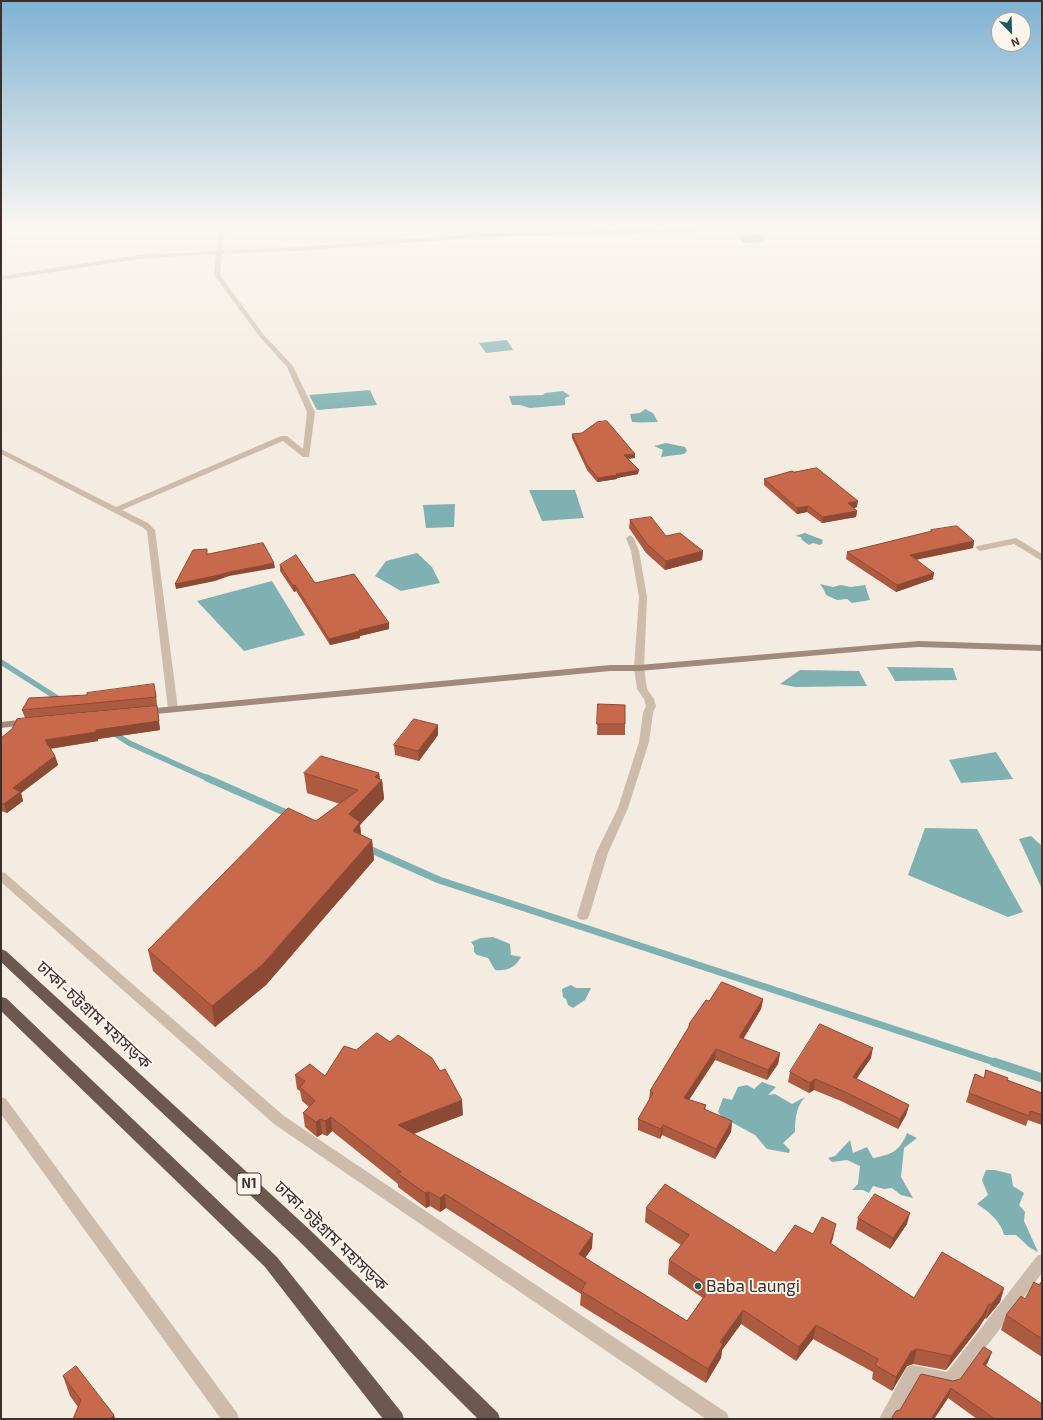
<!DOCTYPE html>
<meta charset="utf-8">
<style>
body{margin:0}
#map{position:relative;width:1043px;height:1420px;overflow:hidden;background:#f4ebe1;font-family:"Exo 2",sans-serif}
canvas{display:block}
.frame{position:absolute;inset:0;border:2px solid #3b302b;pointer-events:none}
.north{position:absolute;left:991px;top:12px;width:40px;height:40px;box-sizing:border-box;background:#fbf5ee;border:1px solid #aea6a0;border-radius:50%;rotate:157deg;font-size:11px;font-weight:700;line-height:16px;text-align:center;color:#3b302b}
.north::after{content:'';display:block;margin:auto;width:14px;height:18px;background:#1f5a5e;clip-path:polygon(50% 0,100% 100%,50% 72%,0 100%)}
</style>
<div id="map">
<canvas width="1043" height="1420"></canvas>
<div class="frame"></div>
<div class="north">N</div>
</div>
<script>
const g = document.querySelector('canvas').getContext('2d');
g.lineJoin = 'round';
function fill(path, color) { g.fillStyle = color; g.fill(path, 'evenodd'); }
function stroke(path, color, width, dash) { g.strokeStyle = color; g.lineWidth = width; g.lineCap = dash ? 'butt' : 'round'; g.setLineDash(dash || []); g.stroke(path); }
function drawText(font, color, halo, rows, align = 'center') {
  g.font = font + ' "Exo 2","Noto Sans Bengali",sans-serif'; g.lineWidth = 4; g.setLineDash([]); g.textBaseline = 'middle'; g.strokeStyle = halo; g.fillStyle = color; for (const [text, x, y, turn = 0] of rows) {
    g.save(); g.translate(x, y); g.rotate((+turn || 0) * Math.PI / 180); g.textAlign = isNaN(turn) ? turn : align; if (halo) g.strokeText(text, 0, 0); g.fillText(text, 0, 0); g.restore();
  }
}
fill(new Path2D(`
 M758 234 767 239 763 240V242L744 243 737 237Z
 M507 340 513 350 486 353 479 343Z
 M370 390 377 405 317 410 309 395Z
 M563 391 570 396 565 398V405L530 408 520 405H512L509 396 543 395 545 393Z
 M645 409 653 413 658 422C649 422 641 423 632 422L630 414 640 413Z
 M666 443 685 447 687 451 684 454 661 457 663 450 654 446Z
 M529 490H575L584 518 542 521Z
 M455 504 454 527 426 528 423 505Z
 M805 533 823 540 822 542 823 543 820 545 813 543 809 545 802 540 801 537 795 536Z
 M417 553 432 567 440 583 401 591 375 576 386 561Z
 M272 581 305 635 244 651 197 601Z
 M820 584 833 587 841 585 851 587 865 585 870 600 852 603 847 599 837 600 826 595 824 590Z
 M887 667 953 668 957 680 895 681Z
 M800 670 859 671 867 686 795 687 780 684Z
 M996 752 1013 779 961 783 949 760Z
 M925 828 977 829 1023 912 1008 917 908 875Z
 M1031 836 1042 846V889L1019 839Z
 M493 937 510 944 511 955 521 957C515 968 507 971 495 970L488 958 477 955 474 952V946L471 942 481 938Z
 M571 985 576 988H591L585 1000 573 1008 568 1005 566 999 563 997 562 989Z
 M762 1082 776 1087 768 1095 775 1094 792 1104 805 1097C796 1107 795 1119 795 1132L783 1143 790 1150 789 1153 767 1149 755 1135 722 1117 718 1112 723 1098 732 1100 738 1087 747 1085 754 1089Z
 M907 1133 917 1138 904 1148 901 1177 913 1198 901 1195 892 1188 884 1189 873 1186 869 1193 863 1190H852L858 1184 860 1166 847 1160 832 1162 828 1158 835 1156 850 1140 853 1153 867 1147 873 1158C891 1155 900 1151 907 1133Z
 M986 1170H995L1011 1174 1013 1186 1024 1193 1019 1205 1025 1212 1024 1221 1038 1252 1029 1247 1016 1235H1004C1001 1221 988 1211 977 1204L988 1195 982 1180Z`), '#7fb0b2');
stroke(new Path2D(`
 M1 662 62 701
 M112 732 129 743 209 779`), '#7fb0b2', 5.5);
stroke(new Path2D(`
 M207 778 291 815
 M367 848 439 880 997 1063`), '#7fb0b2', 7);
stroke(new Path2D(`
 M994 1062 1042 1078`), '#7fb0b2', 9);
fill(new Path2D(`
 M219 227H225L222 250 296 247 486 233 736 227 681 233 486 237 296 251 222 254 220 275 263 334 293 366 315 412 309 457H303L283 441 122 510 148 523 155 530 178 709 173 712 168 709 147 531 142 527 1 454V449L116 507 281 436H287L303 449 307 412 287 367 259 336 214 275 216 254 139 259 1 280V276L139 255 217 251Z
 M630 535 634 538 639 551 647 597 644 668 647 689 654 699 656 706 653 713 649 742 628 808 608 853 589 916 587 919 583 920 579 919 577 916 596 853 618 808 639 742 643 713 646 706 644 699 637 689 634 668 639 597 631 551 626 538Z
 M1016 538 1042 554V561L1014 544 980 551 976 548 977 546Z
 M1 872 5 873 284 1116 727 1413 729 1419H706L274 1124 1 882Z
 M1 1097 6 1099 237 1413 239 1419H221L1 1114Z
 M1042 1254V1273L956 1387 950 1389 917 1382 896 1419H879L907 1367 913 1365 947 1372 1037 1256Z`), '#cdbbac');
fill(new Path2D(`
 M919 641 1042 645V651L919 647 889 649 639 671H610L145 715 140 712 145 709 610 665H639Z
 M28 719 33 722 32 724 1 728V722Z`), '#a18a7d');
fill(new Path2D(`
 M1 949 6 951 310 1230 498 1413 500 1419H478L298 1240 1 962Z
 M1 997 6 998 277 1257 402 1413 404 1419H383L265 1267 1 1011Z`), '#6c584f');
fill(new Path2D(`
 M572 434 635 458 628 459 638 474 617 478V479L597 482 587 470 572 438Z
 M764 479 857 507 854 508 857 511 856 517 822 523 807 512 797 514 764 485Z
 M630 520 666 536 703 551 702 560 665 570 646 553 629 528Z
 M931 530 974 541 973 548 916 560 933 579 896 592 846 559 847 552 930 532Z
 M280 565 389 623V629L360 636V638L330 645 296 591 294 592 280 571Z
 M156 692 157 706 25 718 22 710Z
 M598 704 625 724V735H597Z
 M158 715 160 730 98 739V741L50 749 55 756 58 765 21 793 23 801 7 813 1 811V738Z
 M438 725V735L419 761 395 755 394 745Z
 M304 773H379L380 779 382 780 384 799 360 825 361 835 372 840 374 860 266 985 215 1027 153 971 148 950 316 821 340 804 307 793Z
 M763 999 761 1009 743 1039 780 1053 778 1064 767 1080 715 1060 689 1100 706 1105 705 1110 732 1121 731 1132 715 1159 662 1135 660 1139 638 1130V1119L649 1100 650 1091 688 1029 689 1024 709 1001Z
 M871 1058 856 1079 909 1105 906 1115 898 1129 841 1101 814 1090 809 1093 788 1082 790 1072Z
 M975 1074 984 1078 1007 1080 1042 1093V1125L1028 1120 1026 1126 966 1102Z
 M295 1075 325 1076 463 1115 414 1134 592 1248 585 1258 687 1321 703 1298 668 1274 669 1260 681 1245 645 1222 646 1208 775 1253 813 1234 833 1238 831 1244 914 1298 1004 1288 1000 1302 986 1319 985 1318 978 1329 946 1370 913 1364 907 1366 892 1391 872 1379 873 1372 813 1339 796 1361 741 1324 722 1350 721 1358 706 1383 580 1305 581 1294 446 1208 440 1212 430 1206 426 1208 398 1187V1184L332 1131 327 1136 322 1134 317 1137 305 1127 303 1113 309 1107 302 1101 300 1091 297 1089Z
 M858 1218 907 1224 890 1249 856 1229Z
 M1042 1281V1357L1001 1330 1006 1315 1025 1299 1039 1285Z
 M988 1362 986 1365 1042 1419H977L948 1398 934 1419H891L900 1410 953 1381 960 1379Z
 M63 1376 114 1415 115 1419H73L78 1407 70 1396Z`), '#ac5a40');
fill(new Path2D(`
 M635 454V458L623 459 624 455Z
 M639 470 638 474 617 478V479L597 482 598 478Z
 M858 501 857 507 847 509 848 503Z
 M808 506 807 512 797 514V508Z
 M857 511 856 517 822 523 823 517Z
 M974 541 973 548 908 561 910 555Z
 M703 551 702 560 665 570 666 561Z
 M274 563 275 568 229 576 215 581 176 589 175 584 229 572Z
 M934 573 933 579 896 592 897 585Z
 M295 585 296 591 294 592 293 586Z
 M389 623V629L360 636V638L330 645 329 639 359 630Z
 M157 706 160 730 98 739V741L47 749 45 740 96 730Z
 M438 725V735L419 761 418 751Z
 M55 756 58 765 21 793 23 801 7 813 4 804 13 788Z
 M379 773 380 782 382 780 384 799 360 825 362 842 354 850 349 814 375 777Z
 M372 840 374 860 266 985 215 1027 212 1006Z
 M763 999 761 1009 738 1048 739 1037Z
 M873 1048 871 1058 851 1087 853 1077Z
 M716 1049 715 1060 683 1109 684 1098Z
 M780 1053 778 1064 767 1080 768 1070Z
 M815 1079 814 1090 809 1093 810 1083Z
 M462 1100 463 1115 399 1139 398 1125Z
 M909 1105 906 1115 898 1129 900 1119Z
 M331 1117 332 1131 327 1136 325 1121Z
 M320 1119 322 1134 317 1137 316 1122Z
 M732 1121 731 1132 715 1159 716 1149Z
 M663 1125 662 1135 660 1139 661 1129Z
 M429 1192 430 1206 426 1208 425 1193Z
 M445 1194 446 1208 440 1212V1198Z
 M910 1213 907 1224 890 1249 893 1238Z
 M836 1224 833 1238 826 1257 830 1243Z
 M593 1234 592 1248 578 1268 579 1254Z
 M1004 1288 1000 1302 986 1319 991 1305Z
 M989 1304 985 1318 978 1329 946 1370 951 1356Z
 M743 1310 741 1324 722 1350 721 1358 706 1383 708 1369 720 1342Z
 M816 1325 813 1339 796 1361 799 1347Z
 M917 1349 913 1364 907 1366 892 1391 896 1377 911 1352Z
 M992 1352 988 1362 980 1374 983 1364Z
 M951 1388 948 1398 934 1419H931Z
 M114 1415 115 1419H110Z`), '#8c4a34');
const building = new Path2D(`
 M607 421 635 454 624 455 639 470 616 474 617 475 598 478 587 465 572 434 582 433 597 422Z
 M817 468 858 501 848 503 857 511 823 517 808 506 797 508 764 479 792 471 794 472Z
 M651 517 666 536 680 533 703 551 666 561 647 544 630 520Z
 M957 526 974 541 910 555 934 573 897 585 847 552 932 531 931 530Z
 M263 543 274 563 229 572 215 576 175 584 193 550 207 549V554Z
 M296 555 315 583 354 574 389 623 359 630 360 631 329 639 295 585 293 586 280 565Z
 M154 684 156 697 22 710 29 698 87 695V693Z
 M598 704 625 705V724H597Z
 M157 706 159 721 96 730V732L45 740 55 756 13 788 20 792 4 804 1 803V738L12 729 17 719Z
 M414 719 438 725 418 751 394 745Z
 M321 756 379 773 375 777 382 780 349 814 360 822 353 831 372 840 263 964 212 1006 148 950 288 808 316 821 358 790 304 773Z
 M722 982 763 999 739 1037 780 1053 768 1070 716 1049 684 1098 706 1105 704 1109 732 1121 716 1149 663 1125 661 1129 638 1119 653 1093 650 1091 690 1025 689 1024 706 1000 709 1001Z
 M820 1024 873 1048 853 1077 909 1105 900 1119 843 1091 815 1079 810 1083 790 1072Z
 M377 1033 390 1042 398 1035 432 1058 440 1071 445 1069 462 1100 398 1125 593 1234 579 1254 687 1321 711 1287 669 1260 689 1235 646 1208 665 1184 775 1253 795 1225 813 1234 822 1217 836 1224 830 1243 914 1298 942 1252 1004 1288 991 1305 989 1304 983 1315 951 1356 917 1349 911 1352 896 1377 875 1365 878 1359 816 1325 799 1347 743 1310 720 1342 723 1344 708 1369 581 1291 586 1283 445 1194 440 1198 429 1192 425 1193 397 1173 401 1172 331 1117 325 1121 320 1119 316 1122 303 1113 315 1101 300 1087 305 1081 295 1075 310 1064 325 1076 344 1046 356 1050Z
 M986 1070 1008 1078 1007 1080 1042 1093V1115L1030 1111 1029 1116 969 1093 975 1074 984 1078Z
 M875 1194 910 1213 893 1238 858 1218Z
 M1042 1281V1339L1006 1315 1021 1296 1025 1299 1034 1282 1039 1285Z
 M984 1347 992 1352 983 1364 1042 1404V1418L1041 1419H995L951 1388 931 1419H891L896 1411 900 1410 921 1374 953 1381 960 1379Z
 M76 1366 114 1415 110 1419H73L81 1400 63 1376Z`);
fill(building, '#c8694b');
stroke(building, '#8c4a34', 1);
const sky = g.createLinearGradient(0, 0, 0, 426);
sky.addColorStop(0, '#7eb2d2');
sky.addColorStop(0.53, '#faf6f2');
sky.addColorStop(1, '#faf6f200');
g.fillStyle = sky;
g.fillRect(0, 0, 1043, 426);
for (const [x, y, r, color] of [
 [698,1286,4,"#1f5a5e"]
]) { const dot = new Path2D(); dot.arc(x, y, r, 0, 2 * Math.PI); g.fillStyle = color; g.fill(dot); stroke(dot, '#fbf5ee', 1.5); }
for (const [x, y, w] of [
 [249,1184,24]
]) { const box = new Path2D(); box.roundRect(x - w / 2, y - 11, w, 22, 3); g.fillStyle = '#fbf5ee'; g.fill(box); stroke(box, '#3b302b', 1); }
drawText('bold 13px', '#3b302b', null, [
 ["N1",249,1184]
]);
drawText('17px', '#3b302b', '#fbf5ee', [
 ["ঢাকা-চট্টগ্রাম মহাসড়ক",94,1015,43],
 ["ঢাকা-চট্টগ্রাম মহাসড়ক",331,1236,44]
]);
drawText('17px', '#3b302b', '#fbf5ee', [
 ["Baba Laungi",706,1286]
], 'left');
</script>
